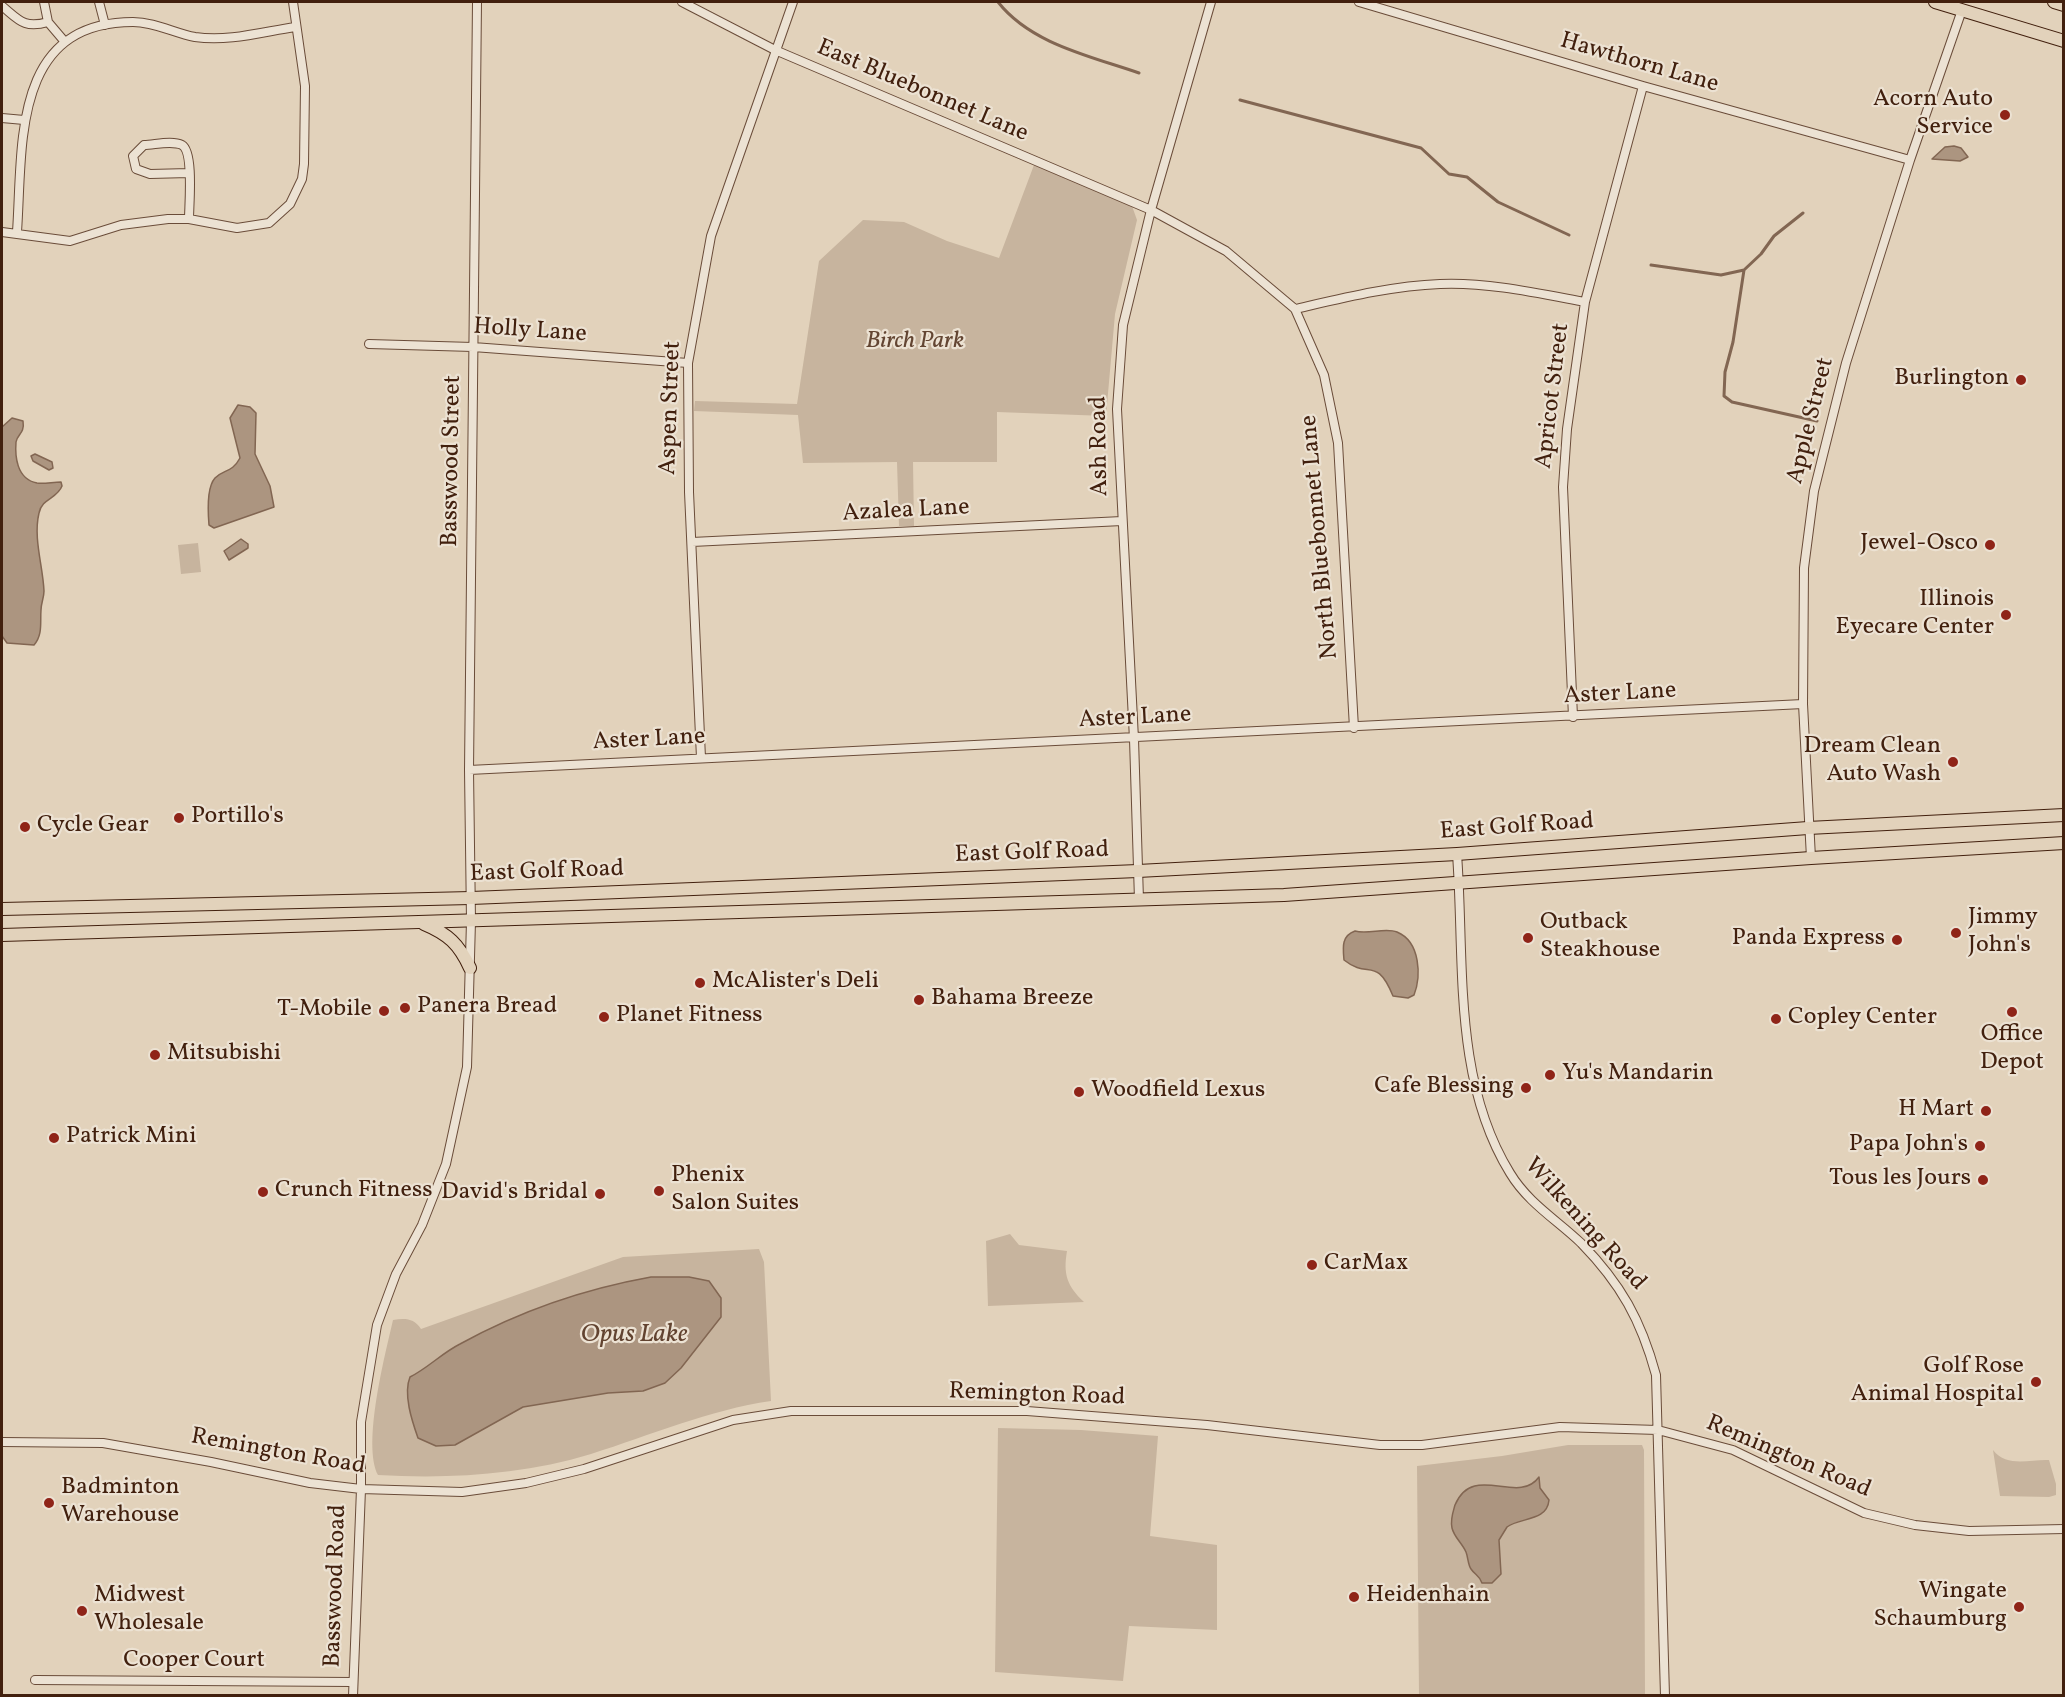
<!DOCTYPE html>
<style>
body{margin:0}
#map{position:relative;width:2065px;height:1697px;overflow:hidden;background:#e2d2bb;font-family:Vollkorn,serif}
canvas{display:block}
.frame{position:absolute;inset:0;border:3px solid #42200e;pointer-events:none}
</style>
<div id="map">
<canvas width="2065" height="1697"></canvas>
<div class="frame"></div>
</div>
<script>
const g = document.querySelector('canvas').getContext('2d');
g.lineJoin = 'round';
function fill(path, color) { g.fillStyle = color; g.fill(path, 'evenodd'); }
function stroke(path, color, width, dash) { g.strokeStyle = color; g.lineWidth = width; g.lineCap = dash ? 'butt' : 'round'; g.setLineDash(dash || []); g.stroke(path); }
function drawText(font, color, halo, rows, align = 'center') {
  g.font = font + ' Vollkorn,serif'; g.lineWidth = 4.5; g.setLineDash([]); g.textBaseline = 'middle'; g.strokeStyle = halo; g.fillStyle = color; for (const [text, x, y, turn = 0] of rows) {
    g.save(); g.translate(x, y); g.rotate((+turn || 0) * Math.PI / 180); g.textAlign = isNaN(turn) ? turn : align; if (halo) g.strokeText(text, 0, 0); g.fillText(text, 0, 0); g.restore();
  }
}
fill(new Path2D(`
 M1034 165 1132 206 1137 220 1115 314 1106 416 997 412V462H913L914 526H899L897 462 803 463 798 415 694 411 695 401 797 404 819 261 863 220 904 222 947 241 999 258Z
 M198 543 201 572 181 574 178 545Z
 M1010 1234 1019 1245 1067 1251C1063 1274 1067 1286 1084 1302L988 1306 986 1241Z
 M759 1249 764 1262 771 1401C709 1410 651 1435 591 1454 522 1475 449 1479 378 1475 362 1444 385 1355 393 1320 405 1318 414 1318 421 1329L623 1257Z
 M998 1428 1081 1430 1158 1436 1150 1536 1217 1545V1630L1129 1626 1123 1681 995 1672Z
 M1568 1445H1642L1644 1450 1645 1695H1419L1417 1466 1502 1456Z
 M1993 1450C2007 1468 2030 1459 2049 1460L2056 1484V1495L2049 1497 2000 1496Z`), '#c7b49e');
const water = new Path2D(`
 M1954 146 1961 148 1968 157 1960 161 1932 159 1945 147Z
 M238 405 250 407 256 413 255 454 270 486 274 507 214 528 209 525C208 513 206 488 215 478 224 469 232 473 240 458L230 418Z
 M12 418 23 421C25 434 17 434 16 442 15 455 16 479 37 483 44 484 53 482 61 482L62 486C57 499 42 498 39 513 33 538 43 566 44 591 44 598 41 603 41 610 40 622 43 635 34 645L7 643 2 636V427Z
 M35 454 52 462 53 468 49 470 33 461 31 456Z
 M241 539 248 544V548L229 560 224 551Z
 M1355 931C1368 935 1385 927 1397 932 1421 942 1421 977 1414 995L1408 998 1393 996C1376 955 1369 980 1344 960 1343 948 1341 936 1355 931Z
 M651 1277H689L709 1281 721 1298V1317L681 1368 665 1383 643 1391 608 1393 523 1407 455 1445 436 1446 418 1438C412 1421 403 1394 410 1377 428 1368 442 1353 460 1344 520 1311 584 1289 651 1277Z
 M1539 1477 1540 1488 1549 1500C1547 1522 1520 1517 1507 1527L1499 1540 1501 1574 1492 1583H1482C1480 1576 1475 1575 1471 1569 1468 1565 1468 1557 1466 1552 1462 1543 1454 1537 1452 1528 1450 1520 1453 1512 1455 1505 1473 1462 1518 1506 1539 1477Z`);
fill(water, '#ac9580');
stroke(water, '#826652', 1.5);
stroke(new Path2D(`
 M998 2C1031 44 1090 56 1139 73
 M1240 100 1421 148 1449 174 1467 177 1498 202 1569 235
 M1651 265 1721 275 1744 270
 M1744 270 1733 342 1725 372 1724 396 1732 402 1817 421
 M1744 270 1761 254 1774 236 1803 213`), '#826652', 3);
const minor = new Path2D(`
 M44 2 48 22 65 42
 M99 2 105 25
 M682 2 775 50 1151 210 1226 251 1295 309 1324 375 1338 443 1354 728
 M1359 2 1643 86 1910 160
 M2 6C19 20 24 29 48 22
 M2 118 24 120
 M189 219C189 205 194 152 182 145 172 140 154 145 144 145L133 156 136 169 150 174 189 173
 M2 232 70 241 121 225 168 219H189L237 228 269 223 290 204 302 179 304 164 305 86 293 2
 M17 232C23 146 11 22 133 22 155 22 174 33 195 37 228 42 262 32 295 27
 M1295 309C1343 298 1391 286 1440 284 1488 282 1537 293 1585 302
 M369 344 473 347 688 363
 M692 542 1122 521
 M1573 717 1563 487 1567 429 1585 302 1643 86
 M701 758 689 492 688 363 711 236 793 2
 M469 770 1803 704
 M1457 854C1465 960 1452 1079 1510 1173 1528 1203 1557 1220 1581 1243 1621 1284 1641 1320 1656 1375L1665 1696
 M1811 858 1803 704 1804 568 1814 491 1846 363 1910 160 1962 10
 M1139 900 1134 739 1117 409 1123 325 1151 210 1211 2
 M2 1442 103 1443 211 1462 310 1483 361 1489 462 1492 526 1483 584 1469 733 1420 791 1411H1027L1207 1425 1380 1445H1422L1560 1427 1658 1430 1733 1450 1864 1513 1915 1525 1969 1531 2064 1529
 M35 1680 353 1682
 M353 1696 361 1489V1422L377 1325 396 1274 422 1225 446 1164 467 1067 471 921 469 770 477 2`);
const primary = new Path2D(`
 M1935 2 2064 41
 M2054 2 2064 5
 M2 909 471 898 1138 871 1457 854 1808 828 2064 815
 M424 924C448 934 459 944 470 968
 M2 935 1284 895 1811 858 2064 843`);
stroke(minor, '#6a4c39', 10);
stroke(primary, '#42200e', 14);
stroke(minor, '#ece2d3', 8);
stroke(primary, '#e2d2bb', 12);
for (const [x, y, r, color] of [
 [2005,115,6,"#8f2418"],
 [2021,380,6,"#8f2418"],
 [1990,545,6,"#8f2418"],
 [2006,615,6,"#8f2418"],
 [1953,762,6,"#8f2418"],
 [179,818,6,"#8f2418"],
 [25,827,6,"#8f2418"],
 [1956,933,6,"#8f2418"],
 [1528,938,6,"#8f2418"],
 [1897,940,6,"#8f2418"],
 [700,983,6,"#8f2418"],
 [919,1000,6,"#8f2418"],
 [405,1008,6,"#8f2418"],
 [384,1011,6,"#8f2418"],
 [2012,1012,6,"#8f2418"],
 [604,1017,6,"#8f2418"],
 [1776,1019,6,"#8f2418"],
 [155,1055,6,"#8f2418"],
 [1550,1075,6,"#8f2418"],
 [1526,1088,6,"#8f2418"],
 [1079,1092,6,"#8f2418"],
 [1986,1111,6,"#8f2418"],
 [54,1138,6,"#8f2418"],
 [1980,1146,6,"#8f2418"],
 [1983,1180,6,"#8f2418"],
 [659,1191,6,"#8f2418"],
 [263,1192,6,"#8f2418"],
 [600,1194,6,"#8f2418"],
 [1312,1265,6,"#8f2418"],
 [2036,1382,6,"#8f2418"],
 [49,1503,6,"#8f2418"],
 [1354,1597,6,"#8f2418"],
 [2019,1607,6,"#8f2418"],
 [82,1611,6,"#8f2418"]
]) { const dot = new Path2D(); dot.arc(x, y, r, 0, 2 * Math.PI); g.fillStyle = color; g.fill(dot); stroke(dot, '#ece2d3', 2); }
drawText('24px', '#42200e', '#ece2d3', [
 ["Hawthorn Lane",1639,64,16],
 ["East Bluebonnet Lane",922,92,23],
 ["Holly Lane",530,332,4],
 ["Apricot Street",1554,396,-83],
 ["Aspen Street",672,408,-88],
 ["Apple Street",1812,421,-76],
 ["Ash Road",1101,446,-91],
 ["Basswood Street",453,461,-89],
 ["Azalea Lane",906,512,-3],
 ["North Bluebonnet Lane",1321,537,-95],
 ["Aster Lane",1620,695,-3],
 ["Aster Lane",1135,719,-3],
 ["Aster Lane",649,741,-3],
 ["East Golf Road",1517,828,-4],
 ["East Golf Road",1032,854,-2],
 ["East Golf Road",547,873,-2],
 ["Wilkening Road",1584,1225,48],
 ["Remington Road",1037,1396,2],
 ["Remington Road",278,1453,10],
 ["Remington Road",1788,1458,23],
 ["Basswood Road",337,1586,-88],
 ["Cooper Court",194,1662]
]);
drawText('24px', '#42200e', '#ece2d3', [
 ["Acorn Auto",1993,101,"right"],
 ["Service",1993,129,"right"],
 ["Burlington",2009,380,"right"],
 ["Jewel-Osco",1978,545,"right"],
 ["Illinois",1994,601,"right"],
 ["Eyecare Center",1994,629,"right"],
 ["Dream Clean",1941,748,"right"],
 ["Auto Wash",1941,776,"right"],
 ["Portillo's",191,818],
 ["Cycle Gear",37,827],
 ["Jimmy",1968,919],
 ["John's",1968,947],
 ["Outback",1540,924],
 ["Steakhouse",1540,952],
 ["Panda Express",1885,940,"right"],
 ["McAlister's Deli",712,983],
 ["Bahama Breeze",931,1000],
 ["Panera Bread",417,1008],
 ["T-Mobile",372,1011,"right"],
 ["Planet Fitness",616,1017],
 ["Copley Center",1788,1019],
 ["Office",2012,1036,"center"],
 ["Depot",2012,1064,"center"],
 ["Mitsubishi",167,1055],
 ["Yu's Mandarin",1562,1075],
 ["Cafe Blessing",1514,1088,"right"],
 ["Woodfield Lexus",1091,1092],
 ["H Mart",1974,1111,"right"],
 ["Patrick Mini",66,1138],
 ["Papa John's",1968,1146,"right"],
 ["Phenix",671,1177],
 ["Salon Suites",671,1205],
 ["Tous les Jours",1971,1180,"right"],
 ["Crunch Fitness",275,1192],
 ["David's Bridal",588,1194,"right"],
 ["CarMax",1324,1265],
 ["Golf Rose",2024,1368,"right"],
 ["Animal Hospital",2024,1396,"right"],
 ["Badminton",61,1489],
 ["Warehouse",61,1517],
 ["Wingate",2007,1593,"right"],
 ["Schaumburg",2007,1621,"right"],
 ["Midwest",94,1597],
 ["Wholesale",94,1625],
 ["Heidenhain",1366,1597]
], 'left');
drawText('italic 24px', '#634532', '#ece2d3', [
 ["Birch Park",915,343]
]);
drawText('italic 26px', '#624330', '#ece2d3', [
 ["Opus Lake",634,1336]
]);
</script>
